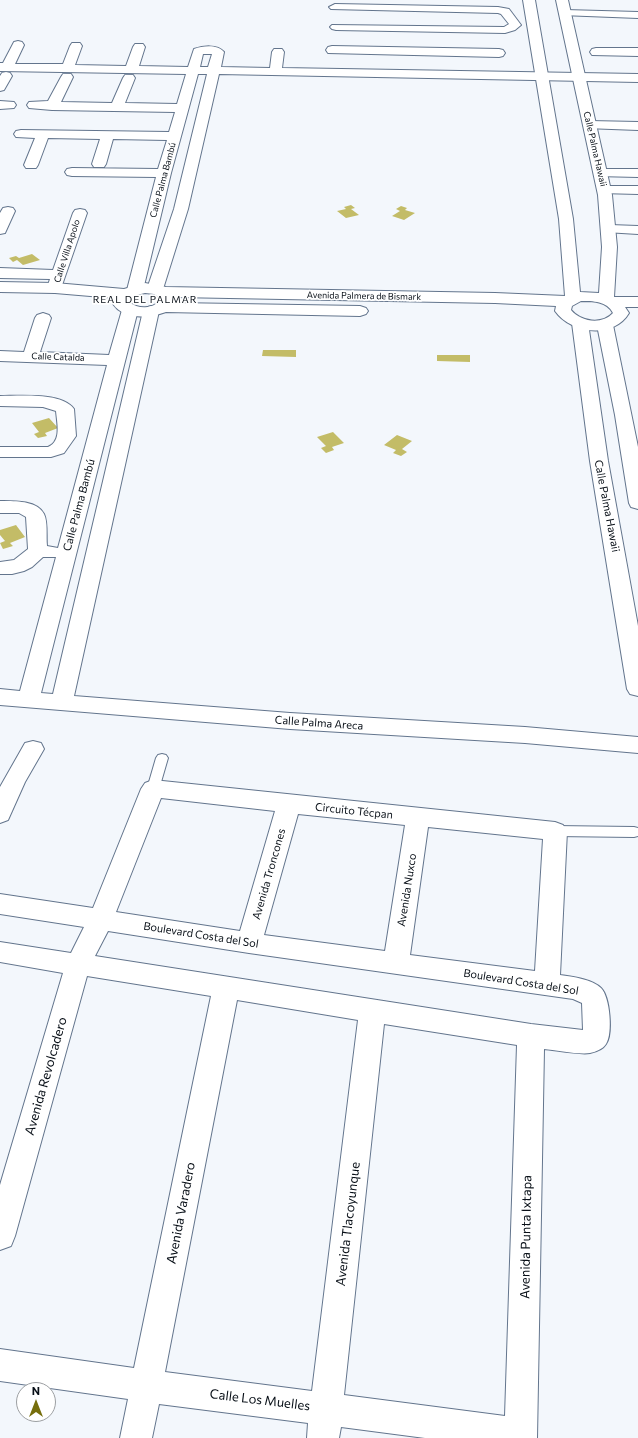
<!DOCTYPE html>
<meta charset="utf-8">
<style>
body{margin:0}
#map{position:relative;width:638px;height:1438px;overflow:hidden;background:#f3f7fc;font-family:Commissioner,sans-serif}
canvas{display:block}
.north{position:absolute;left:16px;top:1382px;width:40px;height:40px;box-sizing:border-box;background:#fff;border:1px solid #9c9fa2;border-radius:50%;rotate:0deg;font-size:11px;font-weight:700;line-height:16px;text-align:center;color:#080f17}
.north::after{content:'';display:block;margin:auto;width:14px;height:18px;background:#766e0c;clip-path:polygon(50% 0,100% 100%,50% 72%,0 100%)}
</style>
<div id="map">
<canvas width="638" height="1438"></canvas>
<div class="north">N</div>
</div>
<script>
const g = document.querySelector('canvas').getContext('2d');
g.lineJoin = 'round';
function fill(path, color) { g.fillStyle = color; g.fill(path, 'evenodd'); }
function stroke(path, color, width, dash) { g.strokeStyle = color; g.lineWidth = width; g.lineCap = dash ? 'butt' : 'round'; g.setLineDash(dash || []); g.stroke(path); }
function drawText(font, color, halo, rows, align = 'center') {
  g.font = font + ' Commissioner,sans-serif'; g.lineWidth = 3.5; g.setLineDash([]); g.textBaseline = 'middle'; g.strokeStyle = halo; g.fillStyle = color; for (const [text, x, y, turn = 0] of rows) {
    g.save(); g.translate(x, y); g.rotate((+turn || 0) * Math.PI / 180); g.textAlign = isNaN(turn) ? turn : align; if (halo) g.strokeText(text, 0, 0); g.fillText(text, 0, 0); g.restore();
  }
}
fill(new Path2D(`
 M351 205 355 208 351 209 359 215 346 218 337 211 346 209 344 207Z
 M401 206 407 208 405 210 415 213 404 220 392 216 400 211 396 209Z
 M32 254 40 260 23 265 17 260 13 262 9 258 16 256 19 258Z
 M263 350H296V357L262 356Z
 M437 355H470V362L437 361Z
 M49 418 58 428 45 433 47 436 38 438 34 434 39 432 32 423Z
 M333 432 344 443 332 447 334 450 326 453 321 448 326 446 317 437Z
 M397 435 412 441 402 449 407 452 401 456 393 453 396 450 384 445Z
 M16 525 25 537 10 543 13 546 3 549 0 543 5 541 0 535V530Z`), '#c3bc67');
const service = new Path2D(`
 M162 754 166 755 168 758 159 789 157 792 153 794 149 792 147 789 156 758 158 755Z
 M555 826 634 827 638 828V836L634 837 555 836 550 834 549 831 550 828Z`);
const minor = new Path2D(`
 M335 4 498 7 509 9 521 25 515 30 505 33 336 30 332 29 330 27 332 25 504 27 509 24 501 14 498 13 331 9 329 7Z
 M565 10 638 12V18L561 15 559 13 561 11Z
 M18 41 22 42 24 45 15 64H63L70 46 72 43H80L82 46 75 65 126 66 133 47 135 44H143L145 47 139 66 188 67 194 49C203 46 217 44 224 52L221 67 270 68 272 52 274 49H282L284 52 282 68 638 74V82L219 74 188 209 163 289 160 292 155 294 150 292 147 289 174 209 207 74H198L171 173 143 290 140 293 135 295 130 293 127 290 156 177 72 176 67 175 65 172 67 169 72 168 158 169 167 140 113 139 106 164 104 167H94L92 164 100 139 48 138 38 165 36 168H26L24 165 35 138 16 137 14 134 16 131 21 130 169 132 175 112 52 110 29 108 27 105 29 102 48 101 61 77 63 74H71L73 77 61 102 112 103 123 78 125 75H133L135 78 125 103 177 104 186 74 0 71V63H3L14 42ZM203 54H212L208 67H200Z
 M332 46 499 49 503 50 505 53 503 56 499 57 328 53 326 50 328 47Z
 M596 48H638V56L592 55 590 52 592 49Z
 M6 72 10 73 12 76 4 90 0 91V76L2 73Z
 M0 101 14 102 16 105 14 108 0 109Z
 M590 121 638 122V130L585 128 583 125 585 122Z
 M601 169H638V177L596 176 594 173 596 170Z
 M605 186H638V194L600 193 598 190 600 187Z
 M8 207 13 208 15 211 5 233 0 234V213L3 208Z
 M80 209 85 210 87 213 60 291 55 293 50 291 47 288 50 279 0 278V268L53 270 73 213 75 210Z
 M610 225 638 226V234L605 232 603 229 605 226Z
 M130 305 136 307 138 310 41 693 53 694 143 311 145 308 151 306 157 308 159 311 74 696 290 713 525 727 638 737V753L525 743 290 729 0 705V689L20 691 56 557H43L32 567 24 571 12 574H0V562L14 560 28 549 26 517 19 513H0V501C13 501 37 500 44 514 48 522 46 536 47 546L58 548 107 365 0 361V351L24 352 35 318 37 315 43 313 49 315 51 318 40 352 109 355 122 310 124 307Z
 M580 318 586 320 588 323 608 461 638 626V696L630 694 627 689 590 461 572 323 574 320Z
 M605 320 611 322 613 325 638 447V509L631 507 629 503 615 415 597 325 599 322Z
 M0 396C19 396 62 392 74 409L76 436 64 453 51 457H0V447H48C62 441 57 423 56 411L43 407 0 406Z
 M33 741 41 743 44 749 25 782 8 820 0 823V787L25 743Z
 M153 780 555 822 563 825 567 831 560 975C573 977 592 979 601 988 610 997 613 1034 606 1044 603 1049 595 1052 590 1053 580 1055 555 1050 544 1049L537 1438H425L341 1427 339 1438H307L308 1423 159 1404 152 1438H120L128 1399 0 1381V1349L134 1368 211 996 87 976 15 1236 11 1246 0 1250V1185L63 973 0 962V942L71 953 84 927 0 914V894L93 908 141 789 145 783ZM161 798 275 811 240 931 116 912ZM298 814 405 825 385 951 264 935ZM428 827 543 839 535 971 410 955ZM108 931 249 953 573 999 582 1003 583 1030 531 1024 95 956ZM237 1000 358 1020 312 1391 165 1372ZM384 1024 517 1045 505 1416 344 1395Z`);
const tertiary = new Path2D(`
 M523 0H535L573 219 580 292 599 293 602 247 598 195 556 0H568L612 195 617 247 614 297H638V307H625L629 313C614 339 571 334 555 311L556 306 495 303 176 297 177 299 175 303 360 306 366 308 368 311 366 314 360 316 166 312C149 318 124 320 113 304L114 298 55 293 0 292V282L55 283 124 289 145 283 166 287 495 293 565 296 559 219ZM145 293 154 294 161 299C154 309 139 310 129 302V300L137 295ZM581 301C593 301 607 301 613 313 602 325 581 322 571 310L572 306Z`);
stroke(service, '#63758d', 2);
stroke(minor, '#63758d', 2);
stroke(tertiary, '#63758d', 2);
fill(service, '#fff');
fill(minor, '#fff');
fill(tertiary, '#fff');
drawText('9px', '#080f17', '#fff', [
 ["Calle Palma Hawaii",595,149,77],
 ["Calle Palma Bambú",163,180,-75],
 ["Calle Villa Apolo",67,251,-72],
 ["Avenida Palmera de Bismark",364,296,1],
 ["Calle Catalda",58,357,2]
]);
g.letterSpacing = '1px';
drawText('10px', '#080f17', '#fff', [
 ["REAL DEL PALMAR",145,300]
]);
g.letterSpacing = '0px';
drawText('11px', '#080f17', '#fff', [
 ["Calle Palma Bambú",79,505,-75],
 ["Calle Palma Hawaii",607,506,79],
 ["Calle Palma Areca",319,723,4],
 ["Circuito Técpan",354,811,6],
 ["Avenida Troncones",269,874,-74],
 ["Avenida Nuxco",407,890,-81],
 ["Boulevard Costa del Sol",201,935,9],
 ["Boulevard Costa del Sol",521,982,9]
]);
drawText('13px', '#080f17', '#fff', [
 ["Avenida Revolcadero",46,1076,-74],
 ["Avenida Varadero",181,1213,-79],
 ["Avenida Tlacoyunque",348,1224,-83],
 ["Avenida Punta Ixtapa",526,1237,-89],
 ["Calle Los Muelles",260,1400,7]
]);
</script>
